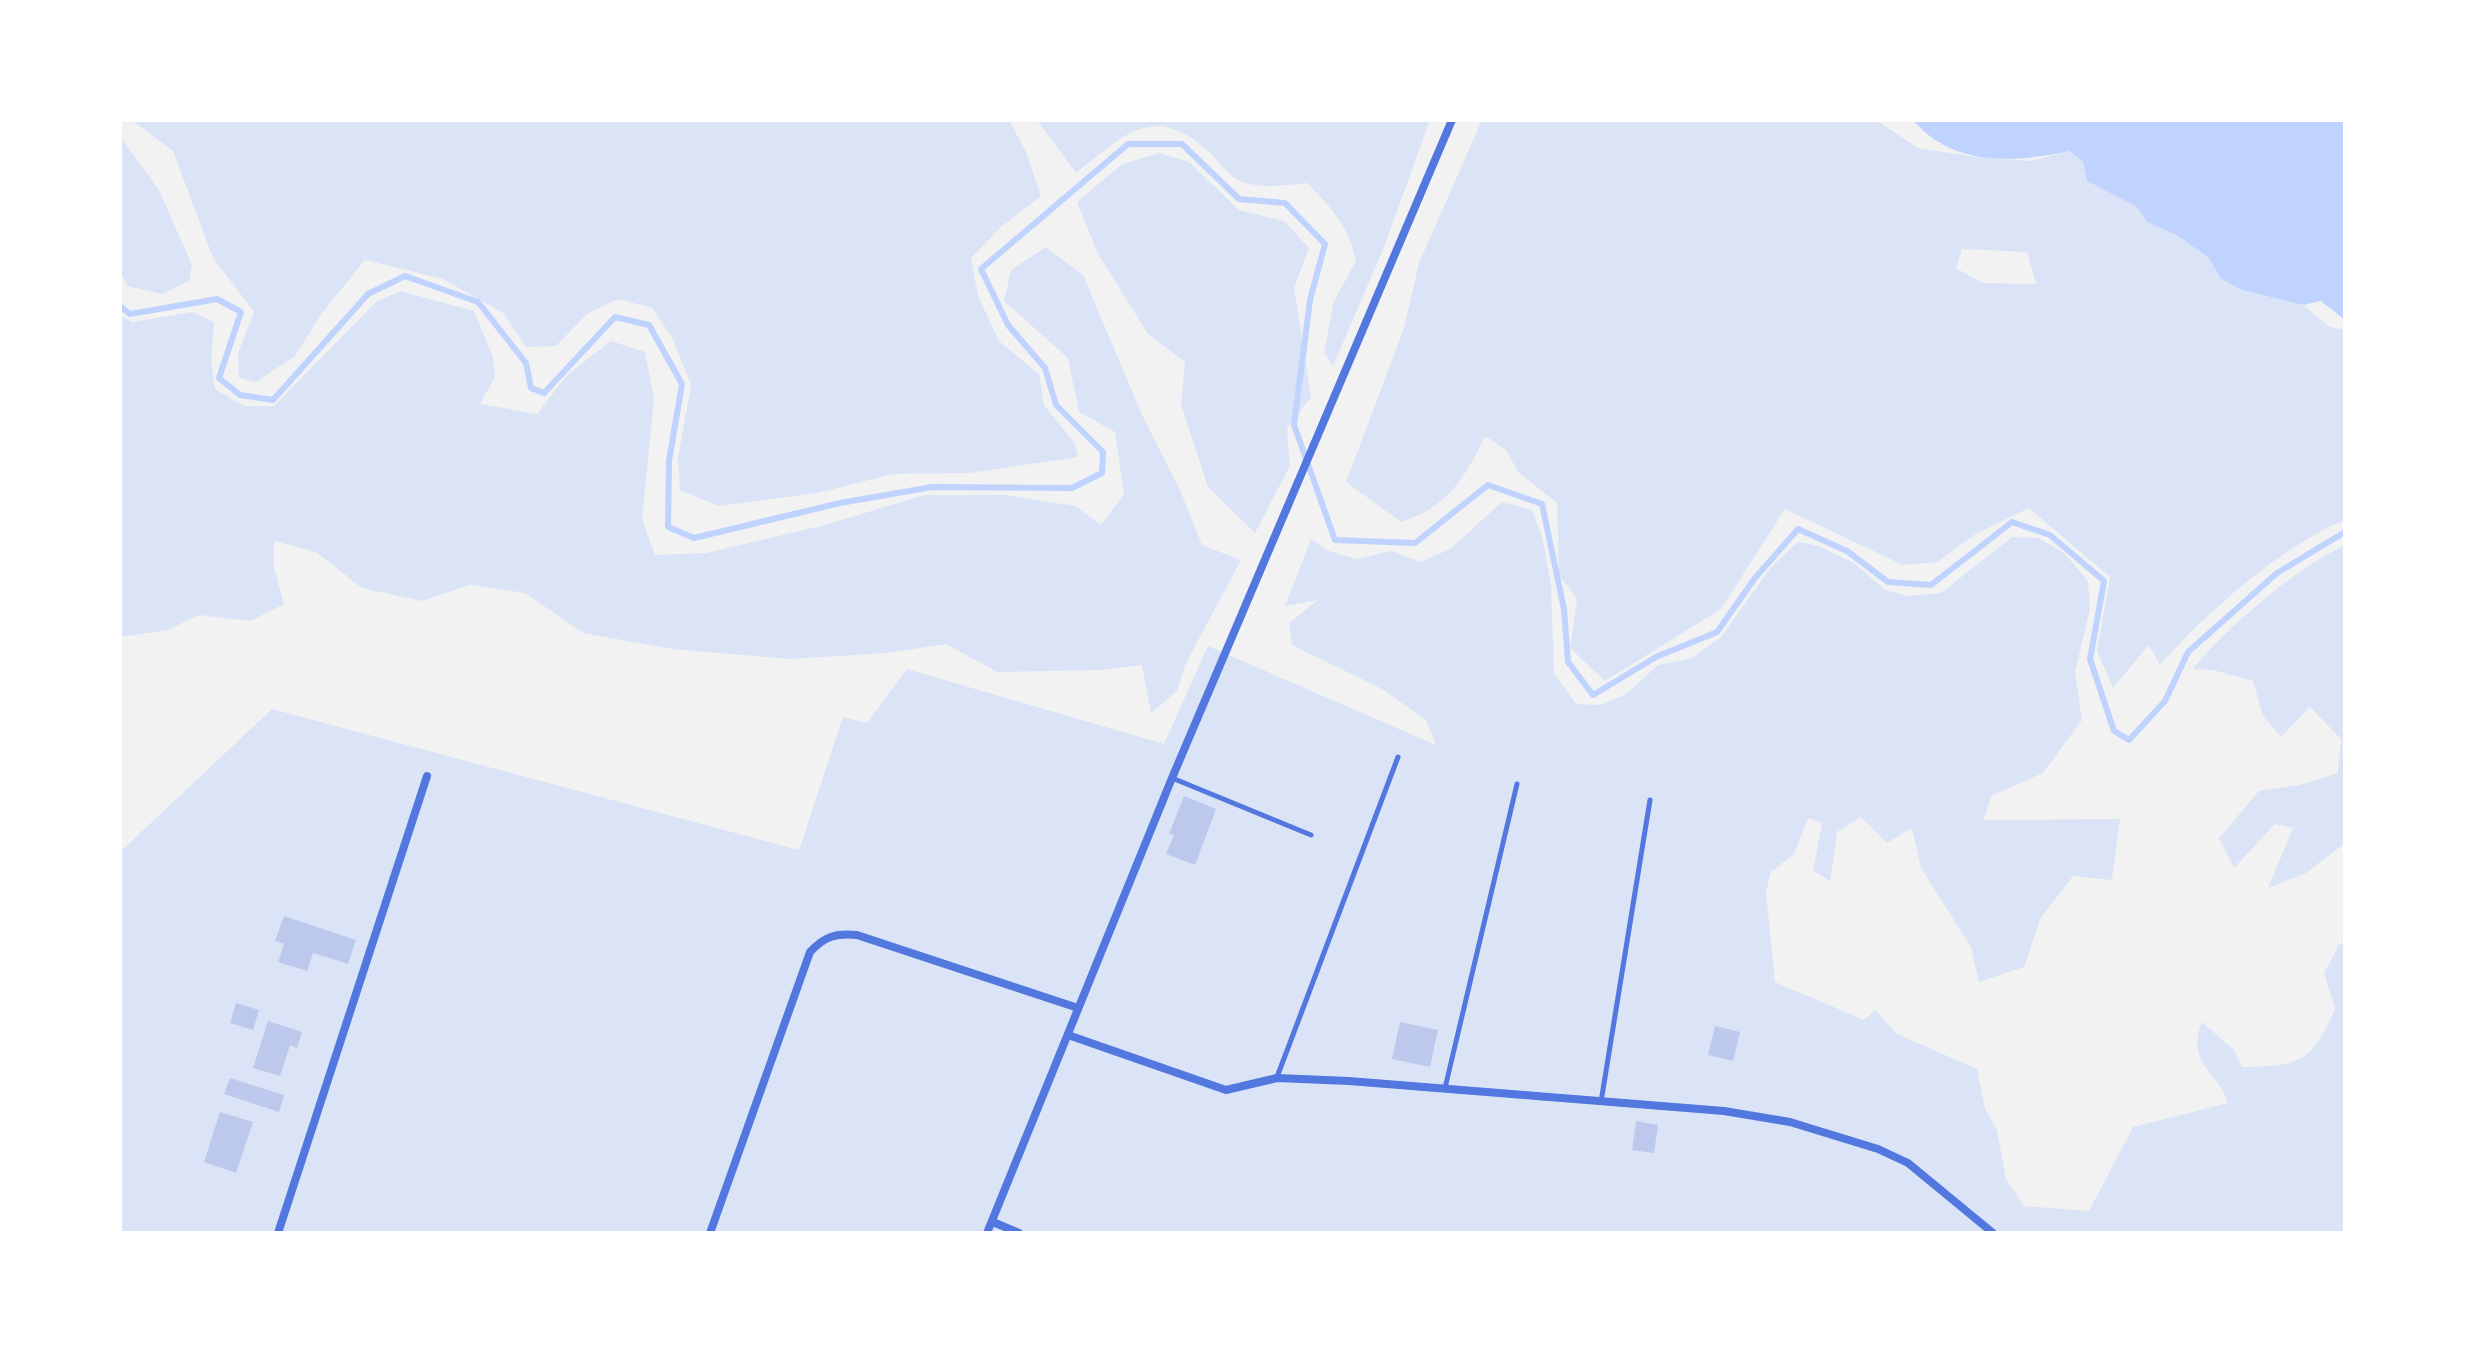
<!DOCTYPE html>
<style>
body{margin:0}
#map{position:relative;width:2465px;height:1353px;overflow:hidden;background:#f2f2f2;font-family:"Exo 2",sans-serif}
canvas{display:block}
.frame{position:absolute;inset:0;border:122px solid #fff;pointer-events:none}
</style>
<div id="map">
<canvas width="2465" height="1353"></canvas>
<div class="frame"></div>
</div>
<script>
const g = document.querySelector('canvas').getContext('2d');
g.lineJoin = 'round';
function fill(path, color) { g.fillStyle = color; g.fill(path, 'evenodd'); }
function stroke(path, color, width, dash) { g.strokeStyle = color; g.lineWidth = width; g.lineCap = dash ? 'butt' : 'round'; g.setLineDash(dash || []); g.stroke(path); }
fill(new Path2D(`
 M131 120H1009L1026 152 1041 196 1001 227 971 258 978 296 999 341 1039 374 1044 405 1075 444 1078 457 970 473 893 474 818 493 719 506 680 490 678 458 691 385 672 337 652 308 618 299 587 314 556 346 526 347 503 313 443 279 365 260 322 313 295 356 256 382 239 378 238 353 254 312 213 258 173 151Z
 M1037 120H1430L1384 247 1333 366 1324 353 1334 301 1356 261C1349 227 1332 208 1307 183 1284 185 1263 190 1240 181 1228 176 1218 160 1208 151 1153 101 1123 136 1076 173Z
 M1482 120H1876L1918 148 1975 157 2030 161 2069 151 2083 162 2087 181 2137 207 2147 222 2176 235 2208 257 2221 279 2242 290 2303 305 2330 327 2345 330V520C2281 546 2206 613 2160 665L2149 645 2113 688 2097 651 2110 577 2029 508 1976 534 1937 562 1903 565 1785 509 1721 609 1605 681 1570 648 1577 599 1559 575 1557 503 1518 472 1506 450 1485 436C1465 478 1448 507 1401 522L1346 482 1404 328 1419 263ZM1962 249 2027 252 2036 284 1983 283 1956 268Z
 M120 136 159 190 192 265 189 281 162 294 127 286 120 271Z
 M1160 153 1189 162 1239 210 1284 221 1309 248 1294 288 1311 397 1287 428 1290 466 1255 533 1208 487 1181 405 1185 362 1148 334 1098 254 1077 202 1122 164Z
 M1046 247 1083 275 1143 417 1180 490 1202 545 1241 560 1185 665 1177 691 1151 713 1142 665 1101 670 997 672 946 644 888 653 790 659 672 649 583 633 525 593 470 585 422 601 362 588 316 552 274 541V568L284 604 251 621 199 615 168 630 120 637V315L132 322 193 312 214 322 211 360 215 389 244 406H274L376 302 400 291 474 311 493 357 495 377 480 404 537 414 567 375 611 341 645 352 654 399 642 519 655 555 706 553 825 525 924 495H1006L1075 506 1101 525 1124 494 1115 432 1079 412 1068 358 1004 301 1011 270Z
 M1502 502 1532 510 1542 536 1551 584 1554 673 1576 704 1600 705 1625 695 1658 665 1692 658 1721 637 1772 566 1798 542 1819 546 1854 563 1885 590 1908 596 1941 593 2012 537 2038 538 2064 553 2088 581 2090 609 2075 672 2082 720 2043 773 1991 796 1984 820 2120 819 2112 880 2073 876 2040 919 2024 967 1979 982 1971 947 1921 868 1912 828 1887 843 1861 817 1837 832 1830 881 1813 871 1822 823 1808 818 1794 854 1771 872 1766 892 1775 982 1864 1020 1875 1010 1897 1034 1977 1069 1985 1109 1997 1130 2006 1179 2024 1206 2089 1211 2133 1127 2228 1103C2218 1070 2185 1064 2202 1022L2234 1050 2242 1067C2299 1066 2311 1064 2335 1009L2324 973 2339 945 2345 941V1233H120V852L272 709 799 850 843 717 867 723 907 669 1164 744 1208 646 1436 745 1426 720 1382 689 1292 645 1289 623 1318 600 1285 606 1311 539 1329 551 1356 559 1392 551 1421 562 1450 549Z
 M2345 545V843L2306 873 2268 888 2293 828 2275 824 2234 868 2219 838 2259 791 2300 785 2338 773 2341 739 2310 707 2281 737 2263 716 2253 681 2213 670 2193 669C2225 629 2298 566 2345 545Z`), '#dbe4f7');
fill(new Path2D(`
 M1913 120H2345V320L2321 301 2303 305 2242 290 2221 279 2208 257 2176 235 2147 222 2137 207 2087 181 2083 162 2069 151C2016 163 1952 167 1913 120Z`), '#bfd3fe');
stroke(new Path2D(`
 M120 306 130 314 217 299 241 312 219 378 240 395 273 400 368 294 405 276 478 302 526 363 531 388 544 393 615 317 649 325 682 384 669 461 668 527 694 538 840 503 932 487 1072 488 1102 473 1103 452 1056 405 1045 368 1008 325 981 269 1128 144H1182L1239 199 1285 203 1325 244 1310 300 1294 425 1335 540 1415 543 1488 485 1542 504 1564 609 1568 662 1593 695 1656 657 1717 632 1755 578 1798 529 1847 551 1888 582 1931 585 2012 522 2050 535 2104 581 2090 659 2114 731 2129 740 2165 701 2188 652 2277 573 2345 532`), '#bfd3fe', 6);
fill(new Path2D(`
 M1184 796 1216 809 1195 865 1166 854 1174 835 1169 834Z
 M284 916 356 940 348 964 313 953 307 971 278 962 284 944 275 941Z
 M236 1003 259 1010 253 1030 230 1023Z
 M268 1021 302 1032 297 1048 290 1045 280 1076 253 1068Z
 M1400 1022 1438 1030 1430 1067 1392 1059Z
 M1715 1026 1740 1032 1733 1061 1708 1055Z
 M230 1078 284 1095 279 1112 224 1094Z
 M220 1112 253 1122 236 1173 204 1162Z
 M1636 1121 1658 1125 1654 1153 1632 1150Z`), '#bdc9ec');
stroke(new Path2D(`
 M1172 778 1311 835
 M1277 1077 1398 757
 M1445 1088 1517 784
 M1601 1102 1650 800`), '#5277de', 5);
stroke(new Path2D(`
 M1068 1035 1226 1090 1277 1078 1349 1081 1724 1111 1790 1122 1878 1149 1908 1163 1993 1233
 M993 1222 1019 1233
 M278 1233 427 776
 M710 1233 810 952C825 936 836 933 857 935L1078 1008
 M987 1233 1172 778 1452 120`), '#5277de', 8);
</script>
